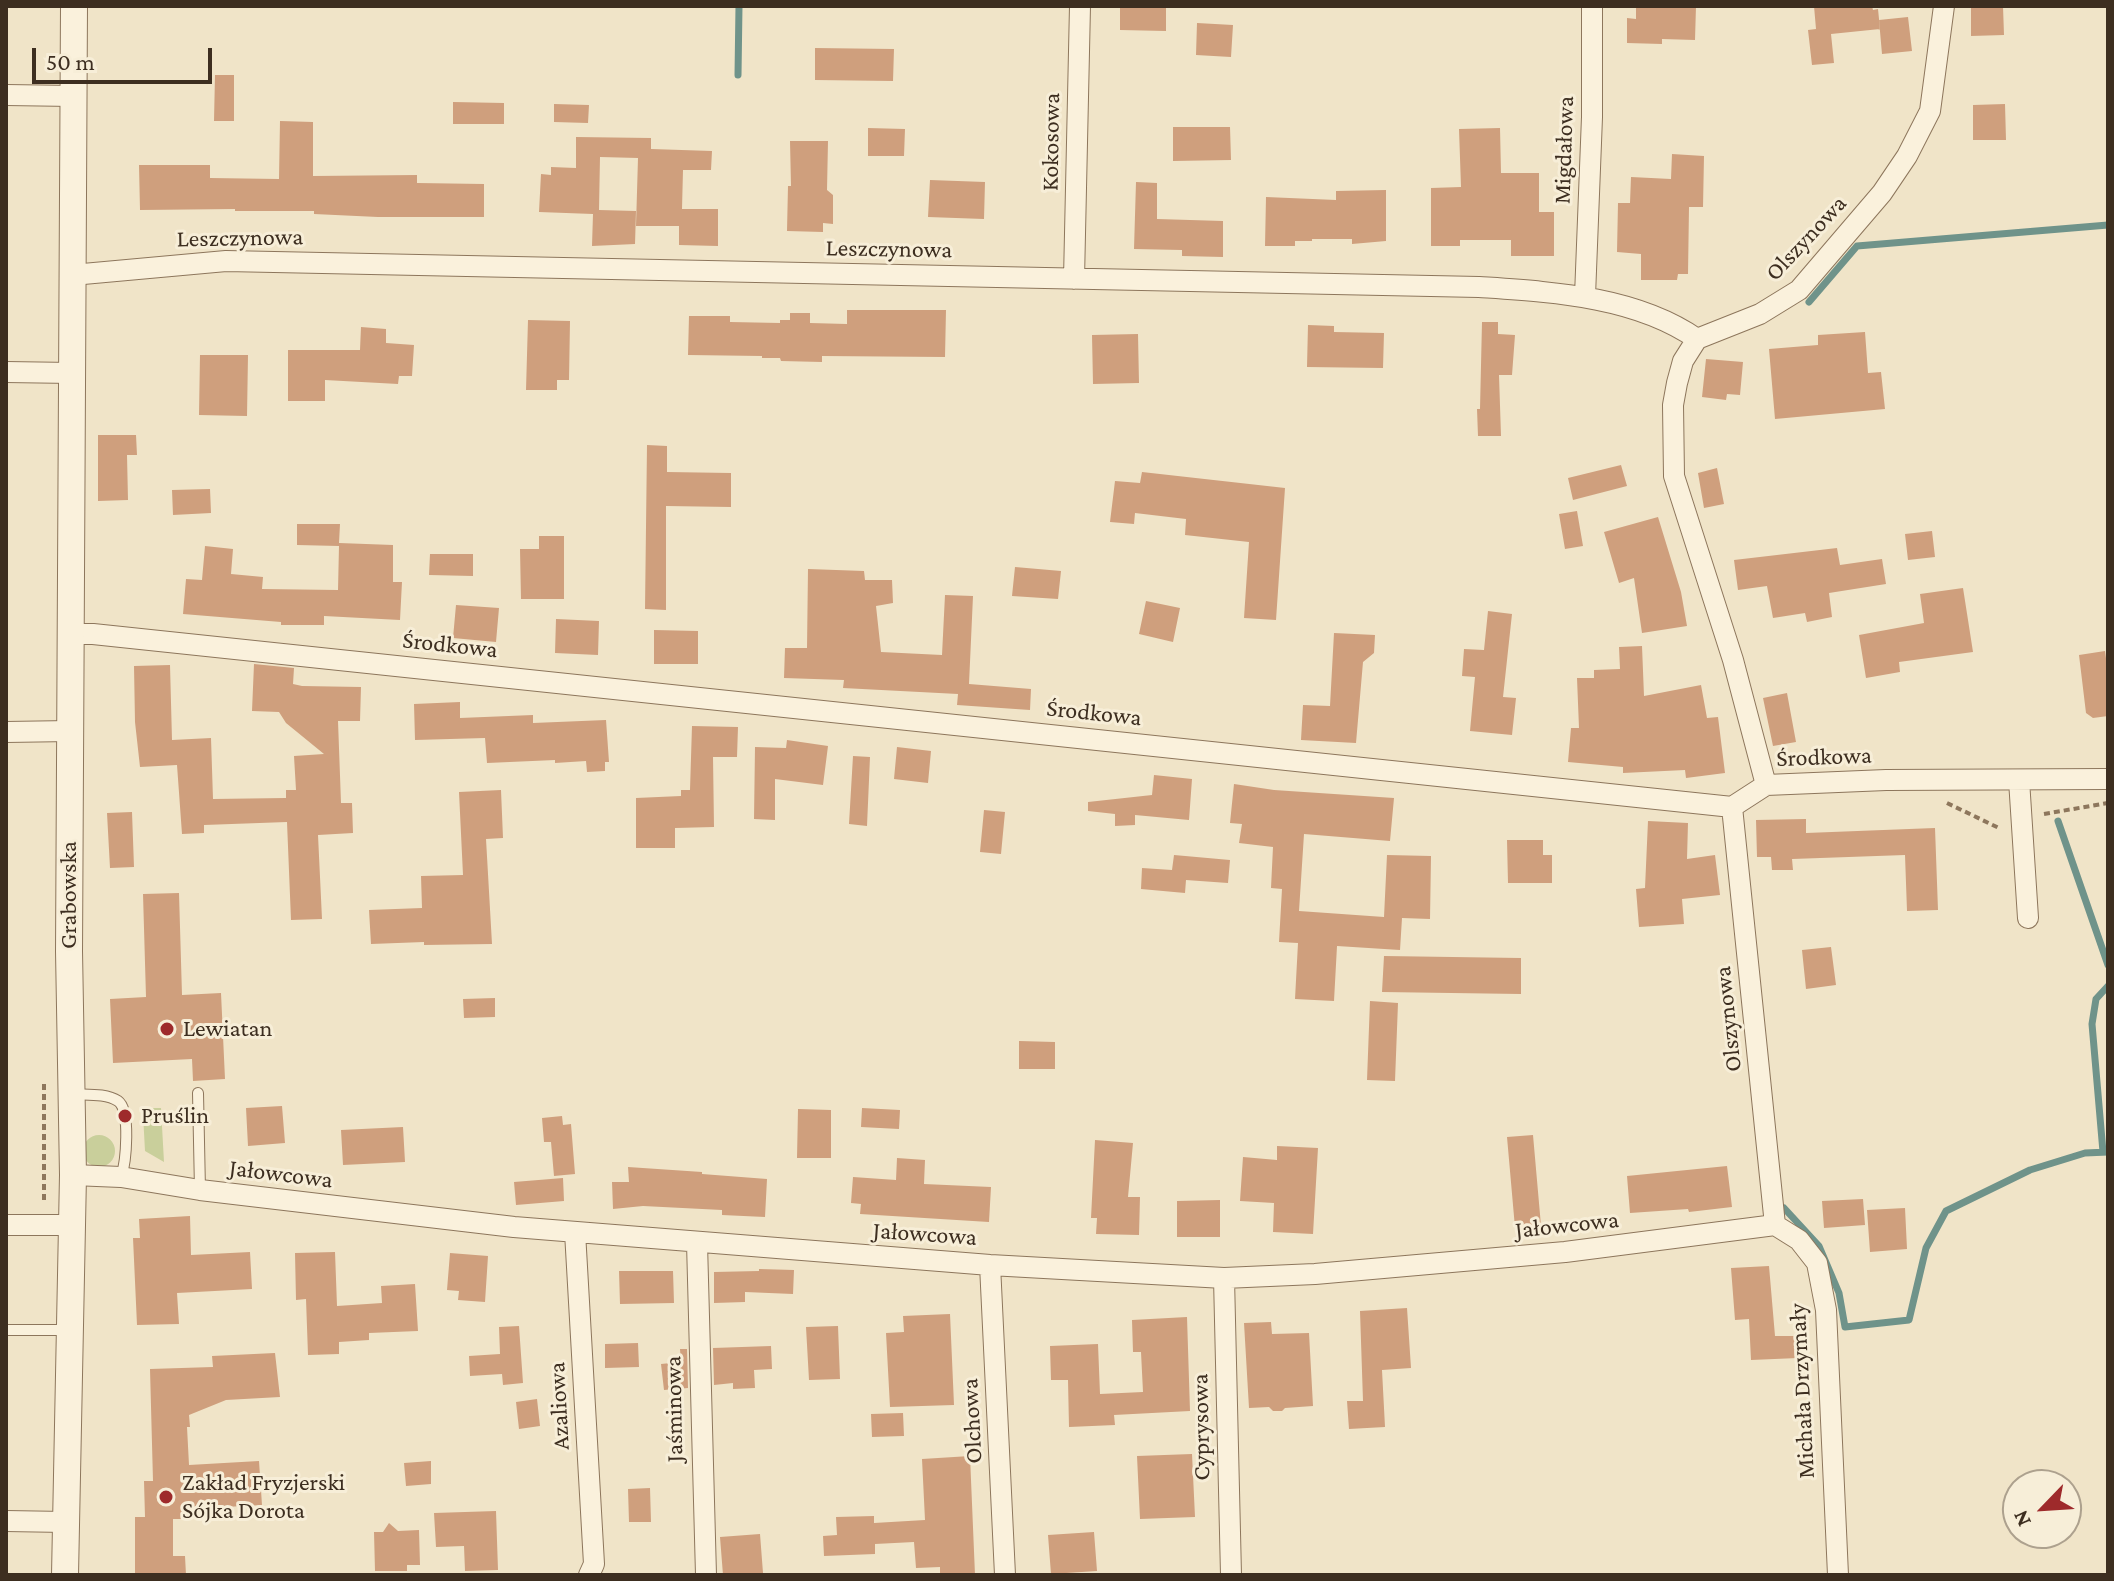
<!DOCTYPE html>
<meta charset="utf-8">
<style>
body{margin:0}
#map{position:relative;width:2114px;height:1581px;overflow:hidden;background:#f0e4c8;font-family:"Crimson Pro",serif}
canvas{display:block}
.frame{position:absolute;inset:0;border:8px solid #3d2e20;pointer-events:none}
.north{position:absolute;left:2002px;top:1469px;width:80px;height:80px;box-sizing:border-box;background:#f7eed8;border:2px solid #ada18e;border-radius:50%;rotate:245deg;font-size:22px;font-weight:700;line-height:32px;text-align:center;color:#3d2e20}
.north::after{content:'';display:block;margin:auto;width:28px;height:36px;background:#9e2a2b;clip-path:polygon(50% 0,100% 100%,50% 72%,0 100%)}
.scale{position:absolute;left:32px;top:48px;width:180px;height:36px;box-sizing:border-box;border:4px solid #3d2e20;border-top:0;padding-left:10px;font-size:24px;line-height:28px;white-space:nowrap;color:#3d2e20;-webkit-text-stroke:6px #f7eed8;paint-order:stroke}
</style>
<div id="map">
<canvas width="2114" height="1581"></canvas>
<div class="frame"></div>
<div class="north">N</div>
<div class="scale">50 m</div>
</div>
<script>
const g = document.querySelector('canvas').getContext('2d');
g.lineJoin = 'round';
function fill(path, color) { g.fillStyle = color; g.fill(path, 'evenodd'); }
function stroke(path, color, width, dash) { g.strokeStyle = color; g.lineWidth = width; g.lineCap = dash ? 'butt' : 'round'; g.setLineDash(dash || []); g.stroke(path); }
function drawText(font, color, halo, rows, align = 'center') {
  g.font = font + ' "Crimson Pro",serif'; g.lineWidth = 6; g.setLineDash([]); g.textBaseline = 'middle'; g.strokeStyle = halo; g.fillStyle = color; for (const [text, x, y, turn = 0] of rows) {
    g.save(); g.translate(x, y); g.rotate((+turn || 0) * Math.PI / 180); g.textAlign = isNaN(turn) ? turn : align; if (halo) g.strokeText(text, 0, 0); g.fillText(text, 0, 0); g.restore();
  }
}
fill(new Path2D(`
 M151 1108H161L164 1162 145 1151 143 1114 151 1113Z
 M83 1151a16 16 0 1 1 32 0a16 16 0 1 1-32 0Z`), '#c9cf9b');
stroke(new Path2D(`
 M738 75 739 6
 M1809 302 1857 246 2108 225
 M2058 821 2108 965
 M2103 1152 2092 1024 2096 999 2108 986
 M1784 1208 1819 1246 1839 1293 1845 1327 1909 1320 1926 1248 1946 1211 2030 1170 2085 1153 2108 1152`), '#6f938a', 7);
fill(new Path2D(`
 M1120 6H1166V31L1120 30Z
 M1636 6H1696L1695 40 1662 39V44L1627 43V18L1636 19Z
 M1814 6H1872L1873 10 1878 9 1880 29 1831 34 1834 63 1812 65 1808 30 1816 29Z
 M1971 6H2003L2004 35 1971 36Z
 M1908 17 1912 51 1882 54 1879 20Z
 M1197 23 1233 25 1231 57 1196 55Z
 M815 48 894 49 893 81 815 80Z
 M215 75H234V121H214Z
 M453 102 504 103V124H453Z
 M554 104 589 105 588 123 554 122Z
 M2005 104 2006 140H1973V105Z
 M280 121 313 122V176L417 175V183L484 184V217H378L314 214V211H235V209L140 210 139 165H210V178L279 179Z
 M1173 127H1230L1231 160 1173 161Z
 M868 128 905 129 904 156H868Z
 M1500 128 1501 173H1539V212H1554V256H1511V240H1460V246H1431V188L1461 187 1459 129Z
 M576 137 651 138V149L712 151 711 170H683L682 209H718V246L679 245V226H636L638 158 600 157 599 210 636 211 635 244 592 246 593 214 539 212 541 174 551 175V167L576 168Z
 M790 141H828L827 190 833 195V224L823 223V232L787 231 788 186H791Z
 M1672 154 1704 156 1703 207H1689L1688 274H1678L1677 280H1641V254L1617 252 1618 203H1630L1631 177 1671 179Z
 M930 180 985 182 984 219 928 217Z
 M1136 182 1157 183V219L1223 221V257L1182 256V250L1134 249Z
 M1386 190V241L1352 244V239H1312V241H1295V246H1265L1266 197 1336 200V191Z
 M847 310H946L945 357 822 356V362L781 361 780 358H762V356L688 355 689 316H730V322L780 323V320H790V313H810V323L847 324Z
 M528 320 570 321 569 380H557V390H526Z
 M1482 322H1498V334L1515 335 1512 375H1499L1501 436H1478L1477 409H1480Z
 M1308 325 1334 326V332L1384 333 1383 368 1307 367Z
 M361 327 386 329V343L414 345 412 376H399L398 384 325 380V401H288V350H360Z
 M1865 332 1868 373 1881 372 1885 409 1775 419 1769 349 1818 345V335Z
 M1138 334 1139 383 1093 384 1092 335Z
 M200 355H248L247 416 199 415Z
 M1706 359 1743 362 1740 395 1727 394 1726 400 1702 397Z
 M98 435H136L137 455H127L128 500 98 501Z
 M647 445 667 446V472L731 473V507L666 506V610L645 609Z
 M1621 465 1627 486 1573 500 1568 478Z
 M1717 468 1724 504 1704 508 1698 473Z
 M1142 472 1285 488 1276 620 1244 618 1249 542 1185 535 1186 519 1135 513 1134 524 1110 522 1115 481 1140 483Z
 M210 489 211 513 173 515 172 490Z
 M1577 511 1583 546 1565 549 1559 514Z
 M1658 517 1681 592 1687 626 1642 633 1634 578 1619 583 1604 532Z
 M297 524H340L339 543 393 545V582H402L400 620 324 616V625H281V622L183 614 186 579 202 580 205 546 233 549 231 574 263 577 262 589 338 590 339 546 297 545Z
 M1932 531 1935 557 1908 560 1905 534Z
 M539 536H564V599H521L520 549H539Z
 M1837 548 1840 565 1882 559 1886 584 1829 593 1832 617 1807 622 1805 613 1773 618 1767 586 1738 590 1734 560Z
 M430 554H473V576L429 575Z
 M1015 567 1061 571 1058 599 1012 596Z
 M808 569 864 571 865 580H892L893 603 876 606 881 652 942 655 945 595 973 596 969 684 1031 689 1030 710 957 705 958 694 843 688 844 680 784 678 785 648H807Z
 M1963 588 1973 652 1899 662 1900 672 1866 678 1859 635 1924 623 1920 594Z
 M1146 601 1180 608 1173 642 1139 634Z
 M456 605 499 608 496 642 453 638Z
 M1488 611 1512 614 1503 697 1516 698 1512 735 1470 731 1475 677 1462 676 1464 649 1484 650Z
 M556 619 599 621 598 655 555 653Z
 M654 630 698 631V664H654Z
 M1334 633 1375 635 1374 653 1363 662 1356 743 1301 740 1303 705 1330 706Z
 M1642 646 1644 696 1701 685 1707 718 1718 717 1725 773 1686 778 1685 770 1623 773V767L1568 762 1571 728H1579L1577 678H1594V670L1620 669 1619 647Z
 M2105 651 2108 673V716L2093 718 2086 713 2079 655Z
 M254 664 294 668 293 684 302 686 361 687 360 721H338L341 803H352L353 833 318 835 322 919 291 920 287 822 204 825V833L182 834 177 765 140 767 135 722 134 666 170 665 172 740 211 738 213 799 286 798V790H296L294 756 324 754 286 723 279 712 252 711Z
 M1787 693 1796 742 1773 746 1763 698Z
 M460 702V718L533 715V723L606 720 609 762H605V771L587 772 586 761 555 763V760L487 763 485 738 415 740 414 704Z
 M692 726 738 727 737 757H713L714 827 675 828V848H636V798L681 796V790H690Z
 M787 740 828 746 823 785 775 779V820L754 819 755 747 786 748Z
 M897 747 931 751 928 783 894 779Z
 M853 756 870 757 867 826 849 824Z
 M1154 775 1192 779 1189 820 1135 815V825L1115 826V814L1088 811V802L1152 795Z
 M1234 784 1274 790 1394 798 1390 841 1304 834 1299 911 1384 917 1387 855 1431 856 1430 919 1402 918 1400 950 1337 946 1334 1001 1295 999 1298 943 1279 942 1282 889 1271 888 1273 847 1239 843 1242 824 1230 823Z
 M501 790 503 838 486 839 492 944 424 945V942L371 944 369 910 422 908 421 876 463 875 459 792Z
 M984 810 1005 812 1001 854 980 852Z
 M132 812 134 867 110 868 107 813Z
 M1806 819V833L1935 828 1938 910 1907 911 1905 855 1792 859 1793 870H1772L1771 857H1757L1756 820Z
 M1648 821 1688 823 1687 859 1715 855 1720 895 1682 899 1684 924 1639 927 1636 889 1645 888Z
 M1507 840H1543V855H1552V883H1508Z
 M1174 855 1230 860 1228 883 1186 880 1185 893 1141 889 1142 868 1172 870Z
 M179 893 182 995 221 993 225 1079 193 1081 192 1059 113 1063 110 999 146 997 143 894Z
 M1831 947 1836 985 1806 989 1802 950Z
 M1384 956 1521 958V994L1382 992Z
 M495 998V1017L464 1018 463 999Z
 M1370 1001 1398 1003 1395 1081 1367 1080Z
 M1019 1041 1055 1042V1069H1019Z
 M282 1106 285 1143 248 1146 246 1108Z
 M862 1108 900 1110 899 1129 861 1127Z
 M798 1109 831 1110V1158H797Z
 M562 1116 563 1125 571 1124 575 1174 554 1176 551 1142H544L542 1118Z
 M403 1127 405 1162 343 1165 341 1130Z
 M1533 1135 1542 1237 1516 1239 1507 1137Z
 M1095 1140 1133 1143 1128 1197H1140L1139 1235 1096 1234 1097 1218H1091Z
 M1277 1146 1318 1148 1313 1234 1273 1232 1274 1203 1240 1201 1243 1157 1277 1160Z
 M897 1158 925 1160 924 1184 991 1187 989 1222 860 1214 861 1204 851 1203 853 1177 896 1180Z
 M1727 1166 1732 1207 1689 1212 1688 1209 1630 1213 1627 1176Z
 M628 1167 702 1172V1174L767 1179 765 1217 722 1215V1210L643 1206 613 1209 612 1182H629Z
 M563 1178 564 1201 516 1205 514 1182Z
 M1863 1199 1865 1225 1824 1228 1822 1201Z
 M1220 1200V1237H1177V1201Z
 M1905 1208 1907 1249 1870 1252 1867 1210Z
 M190 1216 191 1255 250 1252 252 1289 177 1293 179 1324 137 1325 133 1238H140L139 1219Z
 M335 1252 337 1306 382 1303 381 1286 415 1284 418 1331 369 1333V1340L339 1342V1354L308 1355 306 1299 296 1300 295 1253Z
 M450 1253 488 1256 485 1302 458 1300 459 1291 447 1290Z
 M1769 1266 1775 1336H1797L1798 1358 1751 1360 1749 1319 1735 1320 1731 1268Z
 M759 1269 794 1270 793 1294 745 1292V1302L714 1303V1272L759 1271Z
 M619 1271H673L674 1303 620 1304Z
 M1407 1308 1411 1368 1382 1370 1385 1427 1349 1429 1347 1401H1363L1360 1311Z
 M950 1314 954 1405 890 1407 886 1333 904 1332 903 1316Z
 M1187 1317 1190 1411 1114 1415 1115 1425 1069 1427 1068 1380H1051L1050 1346 1098 1344 1100 1394 1143 1392 1141 1352H1133L1132 1320Z
 M1271 1322 1272 1334 1309 1333 1313 1406 1285 1408 1282 1411H1273L1269 1407 1249 1408 1244 1323Z
 M519 1326 523 1383 503 1385 502 1374 470 1376 469 1356 500 1354 499 1327Z
 M838 1326 840 1379 809 1380 806 1327Z
 M638 1343 639 1367 605 1368V1344Z
 M771 1346 772 1369 754 1370 755 1388 733 1389V1383L714 1385 713 1348Z
 M680 1349H687L688 1388 664 1390 661 1364 681 1362Z
 M275 1353 280 1397 226 1400 189 1415 190 1427H187L189 1465 259 1461 262 1505 189 1509V1519H173V1556H185L186 1575H135V1517H145L144 1481H153L150 1369 213 1367 212 1356Z
 M537 1399 540 1426 519 1429 516 1402Z
 M903 1413 904 1436 872 1437 871 1414Z
 M1192 1454 1195 1517 1140 1519 1137 1456Z
 M970 1456 975 1575H940V1567L916 1568 914 1542 875 1544V1554L824 1556 823 1536 837 1535 836 1517 874 1516V1523L925 1520 922 1459Z
 M431 1461V1484L406 1486 404 1463Z
 M650 1488 651 1522H629L628 1489Z
 M496 1511 498 1570 465 1571 464 1546 436 1547 434 1513Z
 M389 1523 398 1531 419 1530 420 1565H407V1571H375L374 1532H383Z
 M1094 1532 1097 1571 1051 1574 1048 1535Z
 M760 1534 763 1573 723 1575 720 1537Z`), '#cf9f7d');
const service = new Path2D(`
 M198 1093 200 1190
 M73 1094C86 1095 106 1093 118 1101 131 1110 126 1163 121 1177
 M6 1330H69`);
const minor = new Path2D(`
 M6 95 73 96
 M72 275 226 261 1479 287C1552 292 1635 296 1697 339
 M1074 279 1080 6
 M1585 296 1592 117V6
 M6 372 72 373
 M70 634H93L1732 807 1766 785 1886 780 2108 779
 M6 732 70 731
 M2019 780 2028 918
 M1766 785 1733 660 1674 476 1673 405 1677 383 1683 361 1697 339 1760 314 1799 290 1882 193 1907 156 1930 111 1944 6
 M1732 807 1775 1225
 M73 1175 121 1177 200 1190 514 1227 990 1265 1224 1278 1315 1274 1565 1252 1775 1225
 M6 1225H72
 M1775 1225 1799 1240 1817 1263 1826 1310 1838 1575
 M575 1232 594 1564 589 1575
 M697 1243 706 1575
 M990 1265 1005 1575
 M1224 1278 1231 1575
 M6 1521 65 1522`);
const tertiary = new Path2D(`
 M65 1575 73 1175 69 951 74 6`);
stroke(service, '#8d765c', 12);
stroke(minor, '#8d765c', 22);
stroke(tertiary, '#8d765c', 28);
stroke(new Path2D(`
 M1947 803 2001 829
 M2044 814 2108 803
 M44 1084V1204`), '#8d765c', 4, [6, 4]);
stroke(service, '#faf1dc', 10);
stroke(minor, '#faf1dc', 20);
stroke(tertiary, '#faf1dc', 26);
for (const [x, y, r, color] of [
 [167,1029,8,"#9e2a2b"],
 [125,1116,8,"#9e2a2b"],
 [166,1497,8,"#9e2a2b"]
]) { const dot = new Path2D(); dot.arc(x, y, r, 0, 2 * Math.PI); g.fillStyle = color; g.fill(dot); stroke(dot, '#f7eed8', 3); }
drawText('24px', '#3d2e20', '#f7eed8', [
 ["Kokosowa",1051,142,-89],
 ["Migdałowa",1564,150,-88],
 ["Leszczynowa",240,238,-1],
 ["Olszynowa",1806,238,-47],
 ["Leszczynowa",889,249,1],
 ["Środkowa",450,645,6],
 ["Środkowa",1094,713,6],
 ["Środkowa",1824,757,-2],
 ["Grabowska",69,895,-90],
 ["Olszynowa",1728,1019,-96],
 ["Jałowcowa",281,1174,7],
 ["Jałowcowa",1567,1225,-6],
 ["Jałowcowa",925,1234,4],
 ["Michała Drzymały",1802,1391,-93],
 ["Azaliowa",559,1406,-93],
 ["Jaśminowa",674,1409,-91],
 ["Olchowa",972,1421,-93],
 ["Cyprysowa",1201,1427,-91]
]);
drawText('24px', '#3d2e20', '#f7eed8', [
 ["Lewiatan",183,1029],
 ["Pruślin",141,1116],
 ["Zakład Fryzjerski",182,1483],
 ["Sójka Dorota",182,1511]
], 'left');
</script>
